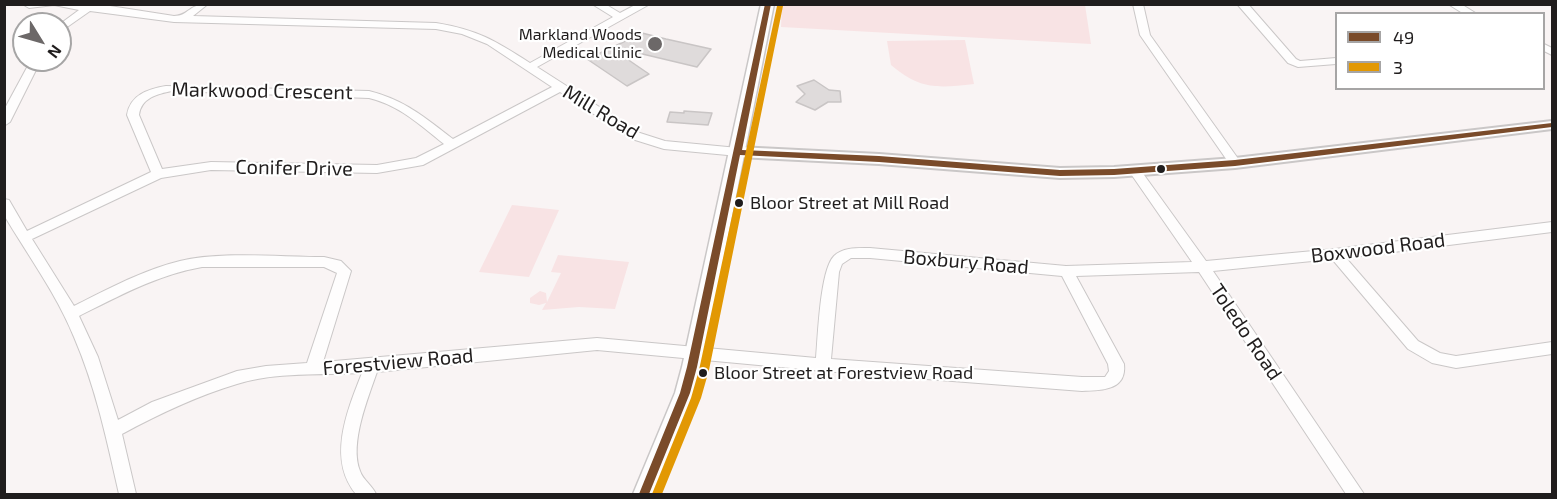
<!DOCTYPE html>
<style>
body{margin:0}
#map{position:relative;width:1557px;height:499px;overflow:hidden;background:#f9f4f4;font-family:"Exo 2",sans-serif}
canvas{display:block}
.frame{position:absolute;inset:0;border:6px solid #201d1d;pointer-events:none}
.legend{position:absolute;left:1335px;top:12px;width:210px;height:78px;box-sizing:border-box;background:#fff;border:2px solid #a6a5a5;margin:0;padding:8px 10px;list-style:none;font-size:18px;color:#201d1d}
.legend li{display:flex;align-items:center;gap:12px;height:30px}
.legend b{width:30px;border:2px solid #a6a5a5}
.north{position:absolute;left:12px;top:12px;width:60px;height:60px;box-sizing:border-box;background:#fff;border:2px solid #a6a5a5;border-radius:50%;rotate:127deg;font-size:16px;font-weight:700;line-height:24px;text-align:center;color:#201d1d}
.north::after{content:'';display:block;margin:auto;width:21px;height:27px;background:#6c6868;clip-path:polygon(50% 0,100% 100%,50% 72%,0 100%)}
</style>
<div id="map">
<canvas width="1557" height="499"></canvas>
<div class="frame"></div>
<ul class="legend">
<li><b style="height:8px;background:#7a4b2a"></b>49</li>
<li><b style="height:8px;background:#e29803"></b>3</li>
</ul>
<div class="north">N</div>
</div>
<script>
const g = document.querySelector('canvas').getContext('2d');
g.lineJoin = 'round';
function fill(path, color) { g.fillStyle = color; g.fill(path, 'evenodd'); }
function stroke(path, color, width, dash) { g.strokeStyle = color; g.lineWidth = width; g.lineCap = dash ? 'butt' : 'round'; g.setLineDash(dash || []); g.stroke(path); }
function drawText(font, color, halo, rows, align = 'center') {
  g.font = font + ' "Exo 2",sans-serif'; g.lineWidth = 4.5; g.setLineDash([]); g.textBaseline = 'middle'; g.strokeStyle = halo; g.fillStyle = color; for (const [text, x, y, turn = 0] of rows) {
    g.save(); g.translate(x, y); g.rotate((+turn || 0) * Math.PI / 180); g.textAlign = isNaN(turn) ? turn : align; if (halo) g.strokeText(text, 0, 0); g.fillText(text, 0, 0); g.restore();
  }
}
fill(new Path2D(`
 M782 5H1085L1091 44 781 27Z
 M965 40 974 84C937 88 921 90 891 65L887 41Z
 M512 205 559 210 529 277 479 272Z
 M558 255 629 262 615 309 579 307 542 310 546 303 539 305 530 303V298L540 291 546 293 547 302 561 273 551 272Z`), '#f8e3e4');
const building = new Path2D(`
 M642 33 666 39 711 49 697 67 613 47Z
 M611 48 649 74 627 86 587 59Z
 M814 80 829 90 840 91 841 102H828L815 110 796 102 805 94 797 86Z
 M684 111 712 113 708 125 667 122 670 112 684 113Z`);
fill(building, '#dfdbdb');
stroke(building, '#c9c5c5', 1.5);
const minor = new Path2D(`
 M97 4 174 16C189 16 188 4 208 4L193 16 436 23C478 30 494 40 530 63L613 17 592 4H605L620 13 637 4H650L537 67 640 133 665 141 738 148 744 152 738 156 664 149 632 139 560 92 423 165 377 173 211 170 161 178 32 239 74 306C108 289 143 270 180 261 220 251 281 257 324 257L341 261 351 271 323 362 597 338 816 358C818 336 820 270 834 256 843 247 858 248 870 248L1066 266 1192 262 1129 171 1135 167 1139 168 1206 261 1335 249 1552 222V232L1346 258 1418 341 1440 353 1456 356 1552 342V354L1456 368 1432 363 1408 349 1332 259 1213 271 1364 494H1346L1199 272 1076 276 1124 364C1127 391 1101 390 1082 391L823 371 597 350 377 372C368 398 349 444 360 471 363 480 372 485 376 494H356C327 459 347 411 362 373 323 375 274 372 237 384 197 396 159 414 122 434L136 494H119C107 441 96 388 74 337 56 293 27 254 4 215V199L9 200 27 231 151 172 127 115C130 95 148 89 166 86L369 91C405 100 424 117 453 139L552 87 487 44 462 34 436 29 174 22 90 11 60 32V24L79 10 54 5 29 8 24 5ZM172 91 369 98C399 105 420 125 444 144L416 158 377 165 211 162 162 169 139 115C141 98 157 94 172 91ZM851 258H870L1062 276 1108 364 1109 371 1105 377H1082L831 359 839 272 842 264ZM202 267H324L337 273 307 363 266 366 237 371 152 402 118 420 98 357 79 316C119 296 157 275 202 267Z
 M1133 4H1143L1150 35 1239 160 1241 163 1239 166H1231L1140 35Z
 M1237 4H1248L1296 59 1300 61 1336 58V64L1298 67 1288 63Z
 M1448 4H1461L1477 14H1464Z
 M1544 44 1552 48V55L1544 51Z
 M31 60H41L10 122 4 126V110Z`);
const tertiary = new Path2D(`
 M1552 121V129L1235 168 1114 177 1060 178 879 164 738 157 731 152 738 147 879 154 1060 168 1114 167 1235 158Z`);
const secondary = new Path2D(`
 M761 4H774L702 367 695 393 655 494H633L675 393 682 367Z`);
stroke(minor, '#cac7c7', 2);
stroke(tertiary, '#cac7c7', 4);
stroke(secondary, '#cac7c7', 3);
fill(minor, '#fefdfd');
fill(tertiary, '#fefdfd');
fill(secondary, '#fefdfd');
fill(new Path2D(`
 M765 4H771L742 150 879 156 1060 170 1114 169 1235 160 1552 123V127L1235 166 1114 175 1060 176 879 162 740 155 697 367 690 393 649 494H639L680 393 687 367Z`), '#7a4b2a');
fill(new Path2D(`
 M782 4 783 6 709 370 701 398 662 494H652L691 398 699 370 777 6Z`), '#e29803');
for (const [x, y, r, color] of [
 [655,44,8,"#6c6868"],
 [1161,169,5,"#201d1d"],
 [739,203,5,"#201d1d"],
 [703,373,5,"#201d1d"]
]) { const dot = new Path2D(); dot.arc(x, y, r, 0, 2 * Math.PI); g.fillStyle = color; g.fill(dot); stroke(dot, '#fff', 2); }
drawText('16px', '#201d1d', '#fff', [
 ["Markland Woods",642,35],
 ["Medical Clinic",642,53]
], 'right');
drawText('18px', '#201d1d', '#fff', [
 ["Bloor Street at Mill Road",750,203],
 ["Bloor Street at Forestview Road",714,373]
], 'left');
drawText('20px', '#201d1d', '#fff', [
 ["Markwood Crescent",262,91,1],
 ["Mill Road",601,112,31],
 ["Conifer Drive",294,168,1],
 ["Boxwood Road",1378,248,-7],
 ["Boxbury Road",966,262,5],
 ["Toledo Road",1246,332,56],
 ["Forestview Road",398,362,-5]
]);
</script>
